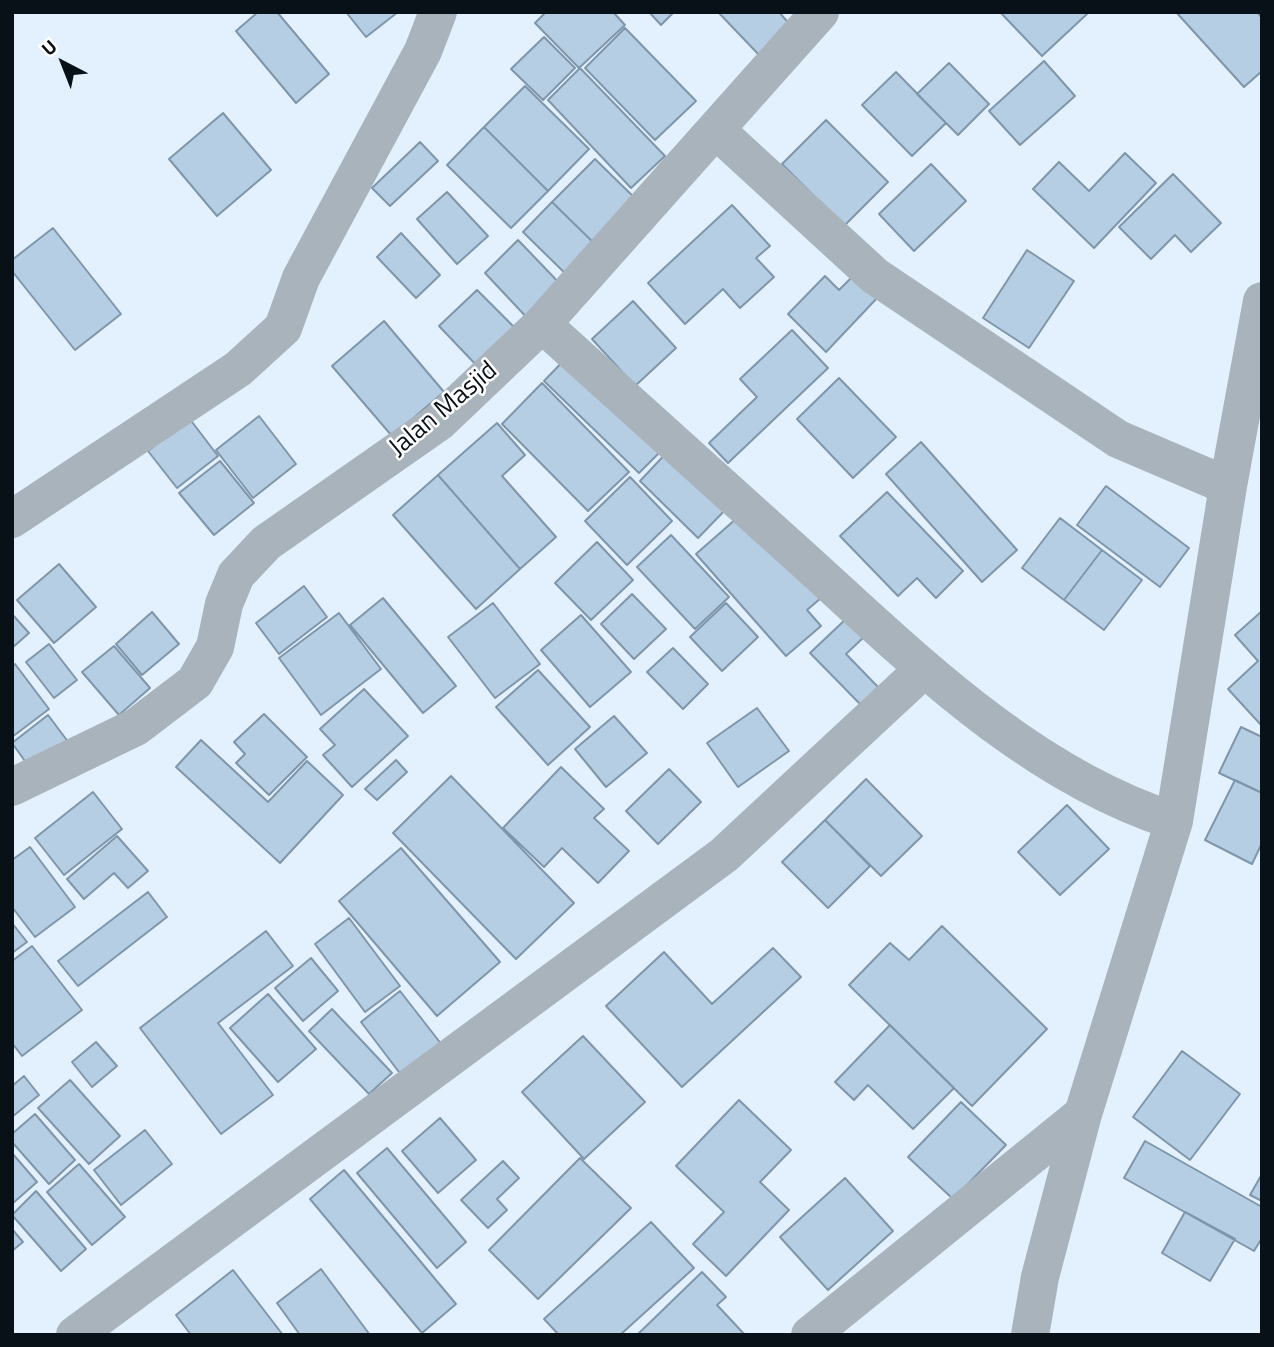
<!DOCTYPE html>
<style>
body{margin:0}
#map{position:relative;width:1274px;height:1347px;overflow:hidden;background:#e3f1fe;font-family:"Titillium Web",sans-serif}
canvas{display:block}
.frame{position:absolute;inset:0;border:14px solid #091118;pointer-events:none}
.north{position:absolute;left:28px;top:28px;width:70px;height:70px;-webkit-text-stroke:5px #fff;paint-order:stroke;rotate:318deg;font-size:19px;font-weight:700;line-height:28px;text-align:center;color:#091118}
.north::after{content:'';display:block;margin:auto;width:24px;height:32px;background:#091118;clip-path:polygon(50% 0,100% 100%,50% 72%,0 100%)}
</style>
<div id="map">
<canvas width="1274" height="1347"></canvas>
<div class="frame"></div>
<div class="north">U</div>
</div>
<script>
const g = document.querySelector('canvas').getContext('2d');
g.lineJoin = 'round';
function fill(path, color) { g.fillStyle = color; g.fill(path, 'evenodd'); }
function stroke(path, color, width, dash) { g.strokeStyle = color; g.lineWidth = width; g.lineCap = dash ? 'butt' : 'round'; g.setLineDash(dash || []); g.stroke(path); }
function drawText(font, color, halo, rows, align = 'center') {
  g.font = font + ' "Titillium Web",sans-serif'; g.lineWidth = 5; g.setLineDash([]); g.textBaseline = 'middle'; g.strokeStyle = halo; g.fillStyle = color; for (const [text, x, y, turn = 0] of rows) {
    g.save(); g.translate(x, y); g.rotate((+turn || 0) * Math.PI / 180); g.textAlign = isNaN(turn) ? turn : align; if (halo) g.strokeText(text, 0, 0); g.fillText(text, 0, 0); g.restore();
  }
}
const building = new Path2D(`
 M258 12H277L329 74 296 103 236 31Z
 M346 12H398L366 37Z
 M546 12H613L625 25 579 68 535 23Z
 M649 12H674L661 25Z
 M718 12H779L792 27 760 56Z
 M1000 12H1086L1087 14 1042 56Z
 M1176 12H1257L1262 18V71L1244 87Z
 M625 28 696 101 655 140 585 68Z
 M544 37 575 68 543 100 511 69Z
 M1044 61 1075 96 1020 145 989 111Z
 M949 63 989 104 958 135 917 94Z
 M580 68 665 156 631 188 548 100Z
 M896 72 946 123 912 156 862 105Z
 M525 86 589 149 548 191 484 127Z
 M223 113 271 170 217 216 169 159Z
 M826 120 888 182 844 226 782 164Z
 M484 127 548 191 511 228 447 165Z
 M420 142 438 161 390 206 372 188Z
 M1125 153 1156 183 1094 248 1033 189 1059 162 1089 191Z
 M595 159 645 208 602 251 552 202Z
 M931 164 966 201 914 251 879 214Z
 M1173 174 1221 223 1191 252 1175 235 1151 259 1119 227Z
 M447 192 488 236 457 264 417 219Z
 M552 202 602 251 573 281 523 232Z
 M732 205 770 246 756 258 774 277 740 308 723 289 685 324 648 283Z
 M53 228 121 314 75 350 12 271V260Z
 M401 233 440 275 416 298 377 257Z
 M518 240 565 289 531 322 485 273Z
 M1027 250 1074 281 1029 348 983 318Z
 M855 274 879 296 826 352 788 314 825 276 839 290Z
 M477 290 519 332 480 369 439 326Z
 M633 301 676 348 635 386 592 339Z
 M384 321 444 392 392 436 332 366Z
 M792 330 828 368 728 463 709 443 757 397 740 379Z
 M570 354 665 447 639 473 544 381Z
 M839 378 896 437 853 478 797 419Z
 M542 383 629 472 588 511 502 424Z
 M259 416 296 464 253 498 216 450Z
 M189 418 218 456 177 488 148 451Z
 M497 423 525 455 502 476 556 537 520 569 438 475Z
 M921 442 1017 550 982 582 886 474Z
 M671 448 730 505 698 538 640 481Z
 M220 461 254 503 214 535 179 493Z
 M438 475 520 569 476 609 393 515Z
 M630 477 672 521 627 565 585 521Z
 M1106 486 1189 548 1160 587 1077 525Z
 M887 492 963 571 936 598 917 578 898 596 840 536Z
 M745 511 821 598 807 610 821 626 786 656 696 554Z
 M1060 518 1102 550 1064 600 1022 568Z
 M671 535 729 597 695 629 637 567Z
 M597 542 633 580 591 620 555 583Z
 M1102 550 1142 580 1104 630 1064 600Z
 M59 564 96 607 54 643 17 600Z
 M304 586 327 617 279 654 256 623Z
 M632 594 666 629 634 659 601 624Z
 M383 598 456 686 423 713 350 625Z
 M493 603 540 664 495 698 448 637Z
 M726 603 758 637 722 671 690 637Z
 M1262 611V726L1228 689 1258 661 1235 635Z
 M152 612 179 644 142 675 116 644Z
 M339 613 381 669 321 715 279 658Z
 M12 614 29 633 12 648Z
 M581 615 631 672 590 707 541 650Z
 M848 617 865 636 846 654 878 687 861 705 810 653Z
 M49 644 77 680 54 698 26 662Z
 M114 646 150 688 119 715 82 672Z
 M673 648 708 684 683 709 647 672Z
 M15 664 49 709 12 737V667Z
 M538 670 590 727 548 765 496 707Z
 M364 689 408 736 352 787 323 755 335 745 320 729Z
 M757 708 789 751 738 787 707 743Z
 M264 714 307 757 269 795 236 763 245 754 234 742Z
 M48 715 72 747 35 775 12 743Z
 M614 716 647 753 606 787 575 749Z
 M1241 727 1262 737V793L1219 773Z
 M201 740 268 802 307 761 343 795 280 863 176 767Z
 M396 760 407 772 377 800 365 789Z
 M561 767 604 809 594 818 629 851 598 883 562 848 544 867 503 828Z
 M669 769 701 802 658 844 626 811Z
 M451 776 574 903 516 959 393 833Z
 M866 779 922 836 881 876 825 820Z
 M1235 780 1262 793V843L1252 864 1205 840Z
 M93 792 122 829 64 875 35 838Z
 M1067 805 1109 849 1060 895 1018 852Z
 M825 820 870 866 828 908 782 862Z
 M117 836 148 871 128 888 114 873 84 899 67 879Z
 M30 847 75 907 35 937 12 907V860Z
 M401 848 500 962 437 1016 339 901Z
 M148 892 167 917 78 986 58 961Z
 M349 918 400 986 365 1012 315 944Z
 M12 923 27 942 12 953Z
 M942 926 1047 1029 972 1106 849 985 890 943 909 960Z
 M266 931 293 966 218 1023 273 1095 221 1134 140 1028Z
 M32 946 82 1010 22 1056 12 1043V961Z
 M773 948 801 977 682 1087 606 1006 664 952 712 1004Z
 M311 958 338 991 303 1021 275 988Z
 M400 991 442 1045 402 1076 361 1022Z
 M268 994 316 1049 278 1082 230 1028Z
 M332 1009 392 1073 369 1094 309 1031Z
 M890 1025 954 1088 913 1129 868 1085 854 1100 835 1082Z
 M583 1036 645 1102 584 1159 522 1092Z
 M96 1042 117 1066 92 1087 72 1062Z
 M1182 1051 1240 1094 1190 1160 1133 1117Z
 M24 1076 39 1095 12 1117V1086Z
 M70 1080 120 1136 89 1164 38 1108Z
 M739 1100 791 1150 760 1182 789 1210 726 1276 693 1244 724 1212 676 1166Z
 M961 1102 1006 1145 953 1199 908 1157Z
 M35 1114 75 1160 49 1184 12 1142V1134Z
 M440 1118 476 1160 438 1193 402 1151Z
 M145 1130 172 1164 121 1205 94 1170Z
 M1145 1141 1262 1207V1238L1254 1251 1124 1178Z
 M387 1148 466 1242 437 1268 357 1173Z
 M12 1153 37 1182 12 1204Z
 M580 1158 631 1208 538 1299 489 1250Z
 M503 1161 519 1178 497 1199 507 1210 488 1228 461 1200Z
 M79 1164 125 1217 92 1245 47 1192Z
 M344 1170 456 1304 422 1333 310 1199Z
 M1262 1174V1201L1250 1195Z
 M845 1178 893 1231 828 1290 780 1237Z
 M36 1191 86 1249 61 1271 12 1215Z
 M1185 1212 1235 1239 1210 1281 1162 1253Z
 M651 1222 694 1268 620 1335H559L544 1319Z
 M12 1229 23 1242 12 1251Z
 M321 1269 370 1335H300L277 1303Z
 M233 1270 283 1335H191L176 1315Z
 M702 1272 726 1297 717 1305 745 1335H637Z`);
fill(building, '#b6cee3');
stroke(building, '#7f96aa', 2);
stroke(new Path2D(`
 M716 130 875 276 1118 439 1228 486
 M542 324C630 403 717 482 805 561 915 661 1030 775 1174 821
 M12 519 238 369 283 328 301 278 423 51 438 12
 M12 787 136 727 195 682 215 647 224 604 236 575 266 543 439 422 542 324 820 12
 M75 1335 724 855 924 669
 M810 1335 1083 1114
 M1030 1335 1040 1277 1083 1114 1174 821 1228 486 1262 301`), '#a8b3bc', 38);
drawText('26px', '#091118', '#fff', [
 ["Jalan Masjid",444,410,-40]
]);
</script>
